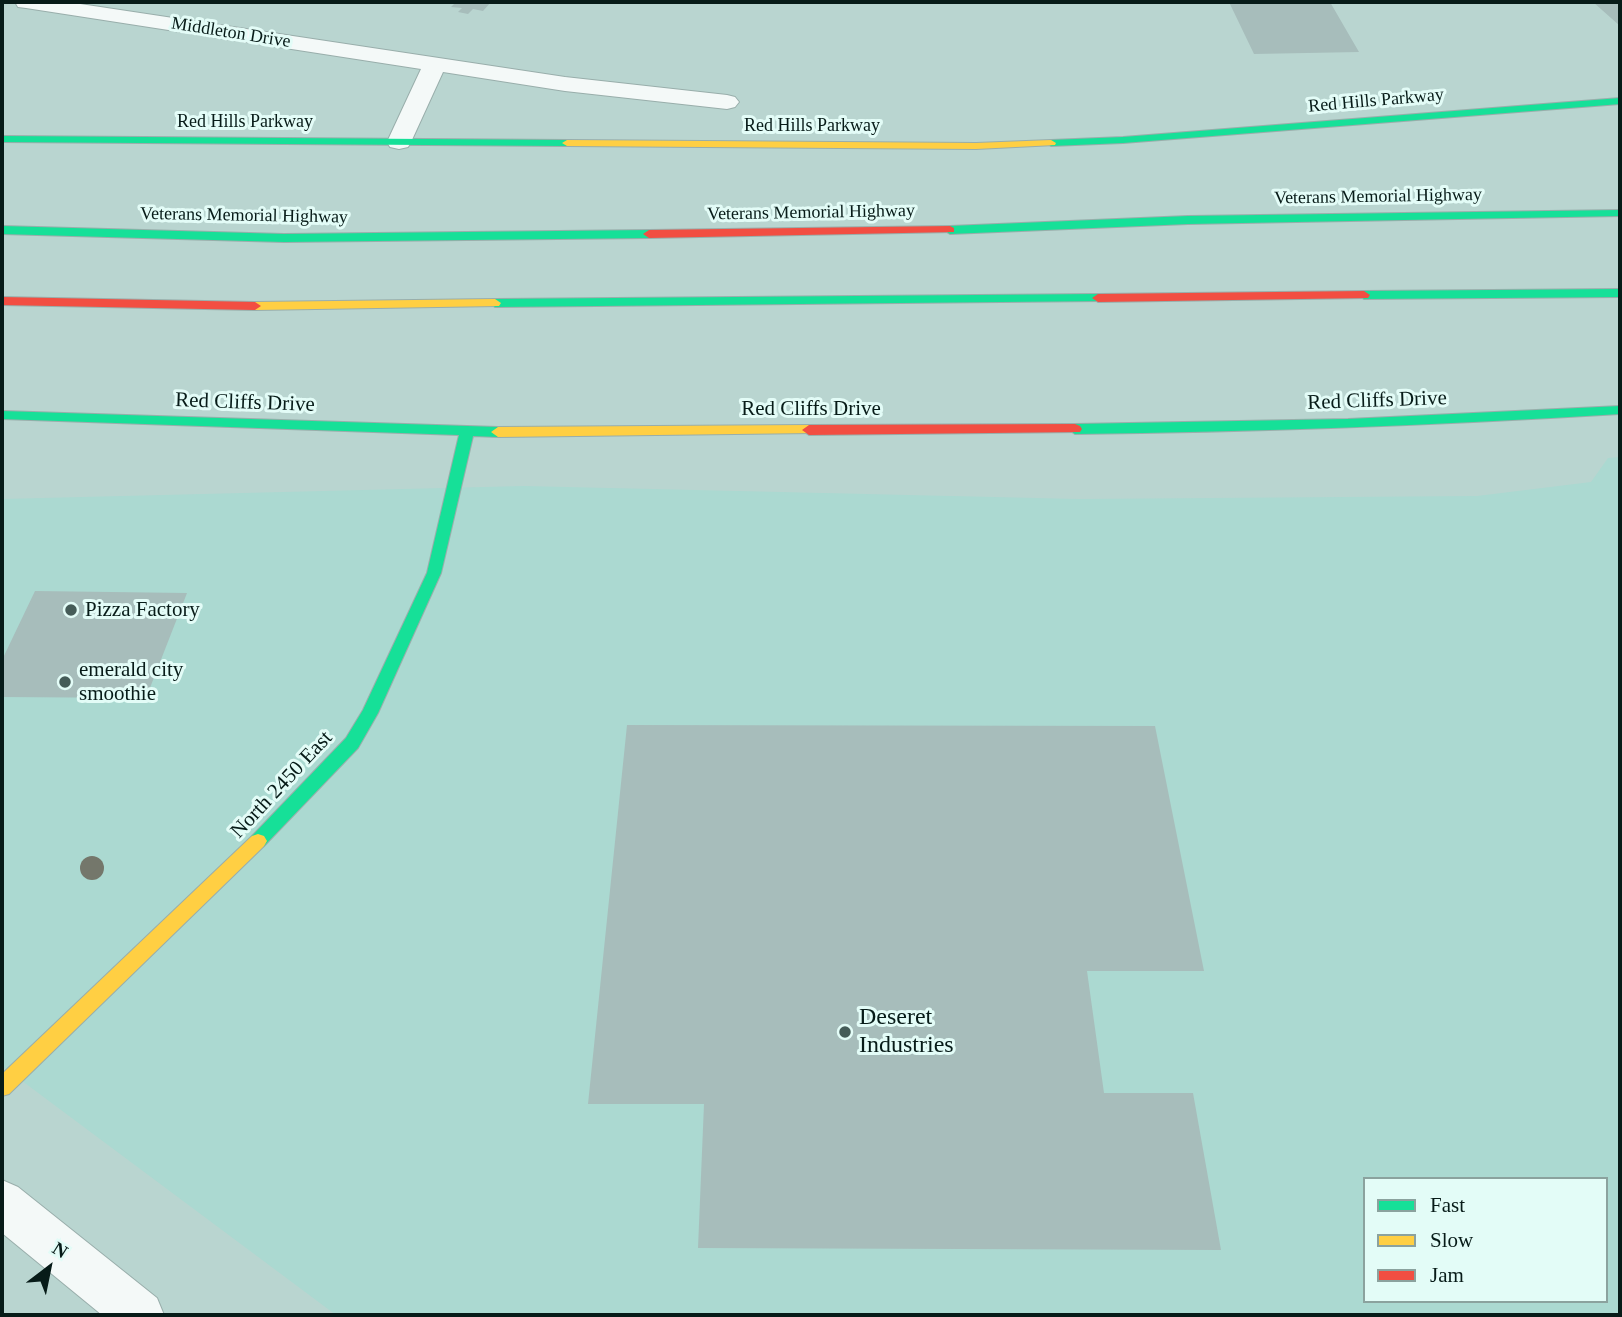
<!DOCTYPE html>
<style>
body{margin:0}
#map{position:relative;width:1622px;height:1317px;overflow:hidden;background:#b9d5d0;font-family:"Times New Roman",serif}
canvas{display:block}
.frame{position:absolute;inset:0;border:4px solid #071b18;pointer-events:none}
.legend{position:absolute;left:1363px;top:1177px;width:245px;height:126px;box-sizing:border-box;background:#e3fcf7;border:2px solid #8ba29e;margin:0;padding:9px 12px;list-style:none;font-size:21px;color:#071b18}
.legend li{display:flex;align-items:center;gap:14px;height:35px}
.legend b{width:35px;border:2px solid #8ba29e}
.north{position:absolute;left:14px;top:1233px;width:70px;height:70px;-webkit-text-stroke:5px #e3fcf7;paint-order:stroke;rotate:32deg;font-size:19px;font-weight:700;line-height:28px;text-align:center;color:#071b18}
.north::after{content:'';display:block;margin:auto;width:24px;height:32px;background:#071b18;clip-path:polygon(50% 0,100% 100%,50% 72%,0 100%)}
</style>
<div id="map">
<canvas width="1622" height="1317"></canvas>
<div class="frame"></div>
<ul class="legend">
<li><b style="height:9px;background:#16e098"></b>Fast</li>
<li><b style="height:9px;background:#ffcf43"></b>Slow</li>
<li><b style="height:9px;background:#f24e42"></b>Jam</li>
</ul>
<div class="north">N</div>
</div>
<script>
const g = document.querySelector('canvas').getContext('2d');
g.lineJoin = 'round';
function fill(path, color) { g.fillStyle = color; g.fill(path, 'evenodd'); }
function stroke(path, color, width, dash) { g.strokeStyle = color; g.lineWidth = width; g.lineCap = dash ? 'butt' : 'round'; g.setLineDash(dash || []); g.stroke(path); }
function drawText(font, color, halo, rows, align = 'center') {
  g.font = font + ' "Times New Roman",serif'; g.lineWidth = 6; g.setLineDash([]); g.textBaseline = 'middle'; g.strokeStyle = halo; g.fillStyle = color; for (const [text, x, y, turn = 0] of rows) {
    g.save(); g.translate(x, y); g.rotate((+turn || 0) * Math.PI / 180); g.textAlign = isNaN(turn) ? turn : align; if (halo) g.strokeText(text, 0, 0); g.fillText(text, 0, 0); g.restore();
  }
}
fill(new Path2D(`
 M1620 457V1315H336L2 1066V499L524 486 1079 499 1477 496 1591 482 1608 458ZM1365 1179H1606V1301H1365Z`), '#abd9d1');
fill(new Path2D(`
 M456 2H491L483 11 473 9 468 14 458 12 462 8 451 7Z
 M1229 2H1330L1359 52 1254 54Z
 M1593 2H1620V26Z
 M35 591 187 593 146 698 2 697V660Z
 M627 725 1155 726 1204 971H1087L1104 1093H1193L1221 1250 698 1248 704 1104H588Z`), '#a7bdbb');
const street = new Path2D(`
 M15 2H67L565 77 727 95 735 97 739 102 735 107 727 109 565 91 443 72 411 142 408 147 399 149 390 147 387 142 421 69 26 8 18 7Z
 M2 1180 18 1187 157 1298 164 1315H102L2 1233Z`);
const fast = new Path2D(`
 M1620 98V104L1123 143 1051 146 1046 143 1051 140 1123 137Z
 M2 136 567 140 572 143 567 146 2 142Z
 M1620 210V216L1188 224 950 234 944 230 950 226 1188 216Z
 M2 226 284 234 649 230 655 234 649 238 284 242 2 234Z
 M1620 289V297L1364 299 1358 295 1364 291Z
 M1098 294 1102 295V301L495 307 489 303 495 299Z
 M1620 406V414C1438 425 1257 432 1075 434L1068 429 1075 424 1348 419Z
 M2 411 498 427 505 432 498 437 473 436 441 573 378 713 358 748 264 846 258 848 252 846 249 841 252 836 346 738 363 710 427 573 459 435 2 419Z`);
const slow = new Path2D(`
 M1051 140 1056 143 1055 145 976 149 567 146 562 143 567 140 976 143Z
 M495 299 501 303 499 306 255 310 249 306 255 302Z
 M809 425 814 427 816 430 814 433 498 437 491 432 498 427Z
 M258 834 264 836 267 841 264 846 9 1094 2 1096V1074L252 836Z`);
const jam = new Path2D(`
 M950 226 954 228V232L649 238 643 234 649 230Z
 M1364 291 1370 295 1368 298 1098 302 1092 298 1098 294Z
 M2 297 255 302 261 306 255 310 2 305Z
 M1075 424 1080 426 1082 429 1080 432 809 435 802 430 809 425Z`);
stroke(street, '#99aeab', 2);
stroke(fast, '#99aeab', 2);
stroke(slow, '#99aeab', 2);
stroke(jam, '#99aeab', 2);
fill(street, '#f4f9f8');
fill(fast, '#16e098');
fill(slow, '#ffcf43');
fill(jam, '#f24e42');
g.fillStyle = '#74776b';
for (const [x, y] of [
 [92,868]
]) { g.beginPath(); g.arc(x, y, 12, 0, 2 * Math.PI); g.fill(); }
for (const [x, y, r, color] of [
 [71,610,7,"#455c58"],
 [65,682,7,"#455c58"],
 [845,1032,7,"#455c58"]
]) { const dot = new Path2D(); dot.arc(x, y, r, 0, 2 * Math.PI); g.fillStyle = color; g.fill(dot); stroke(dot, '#e3fcf7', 2.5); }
drawText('18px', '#071b18', '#e3fcf7', [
 ["Middleton Drive",231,33,9],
 ["Red Hills Parkway",1376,101,-5],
 ["Red Hills Parkway",245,122],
 ["Red Hills Parkway",812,126],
 ["Veterans Memorial Highway",1378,197,-1],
 ["Veterans Memorial Highway",811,213,-1],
 ["Veterans Memorial Highway",244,216,1]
]);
drawText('21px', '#071b18', '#e3fcf7', [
 ["Red Cliffs Drive",1377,401,-2],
 ["Red Cliffs Drive",245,403,2],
 ["Red Cliffs Drive",811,409],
 ["North 2450 East",282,785,-47]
]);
drawText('21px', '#071b18', '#e3fcf7', [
 ["Pizza Factory",85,610],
 ["emerald city",79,670],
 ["smoothie",79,694]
], 'left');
drawText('24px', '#071b18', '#e3fcf7', [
 ["Deseret",859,1018],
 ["Industries",859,1046]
], 'left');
</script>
